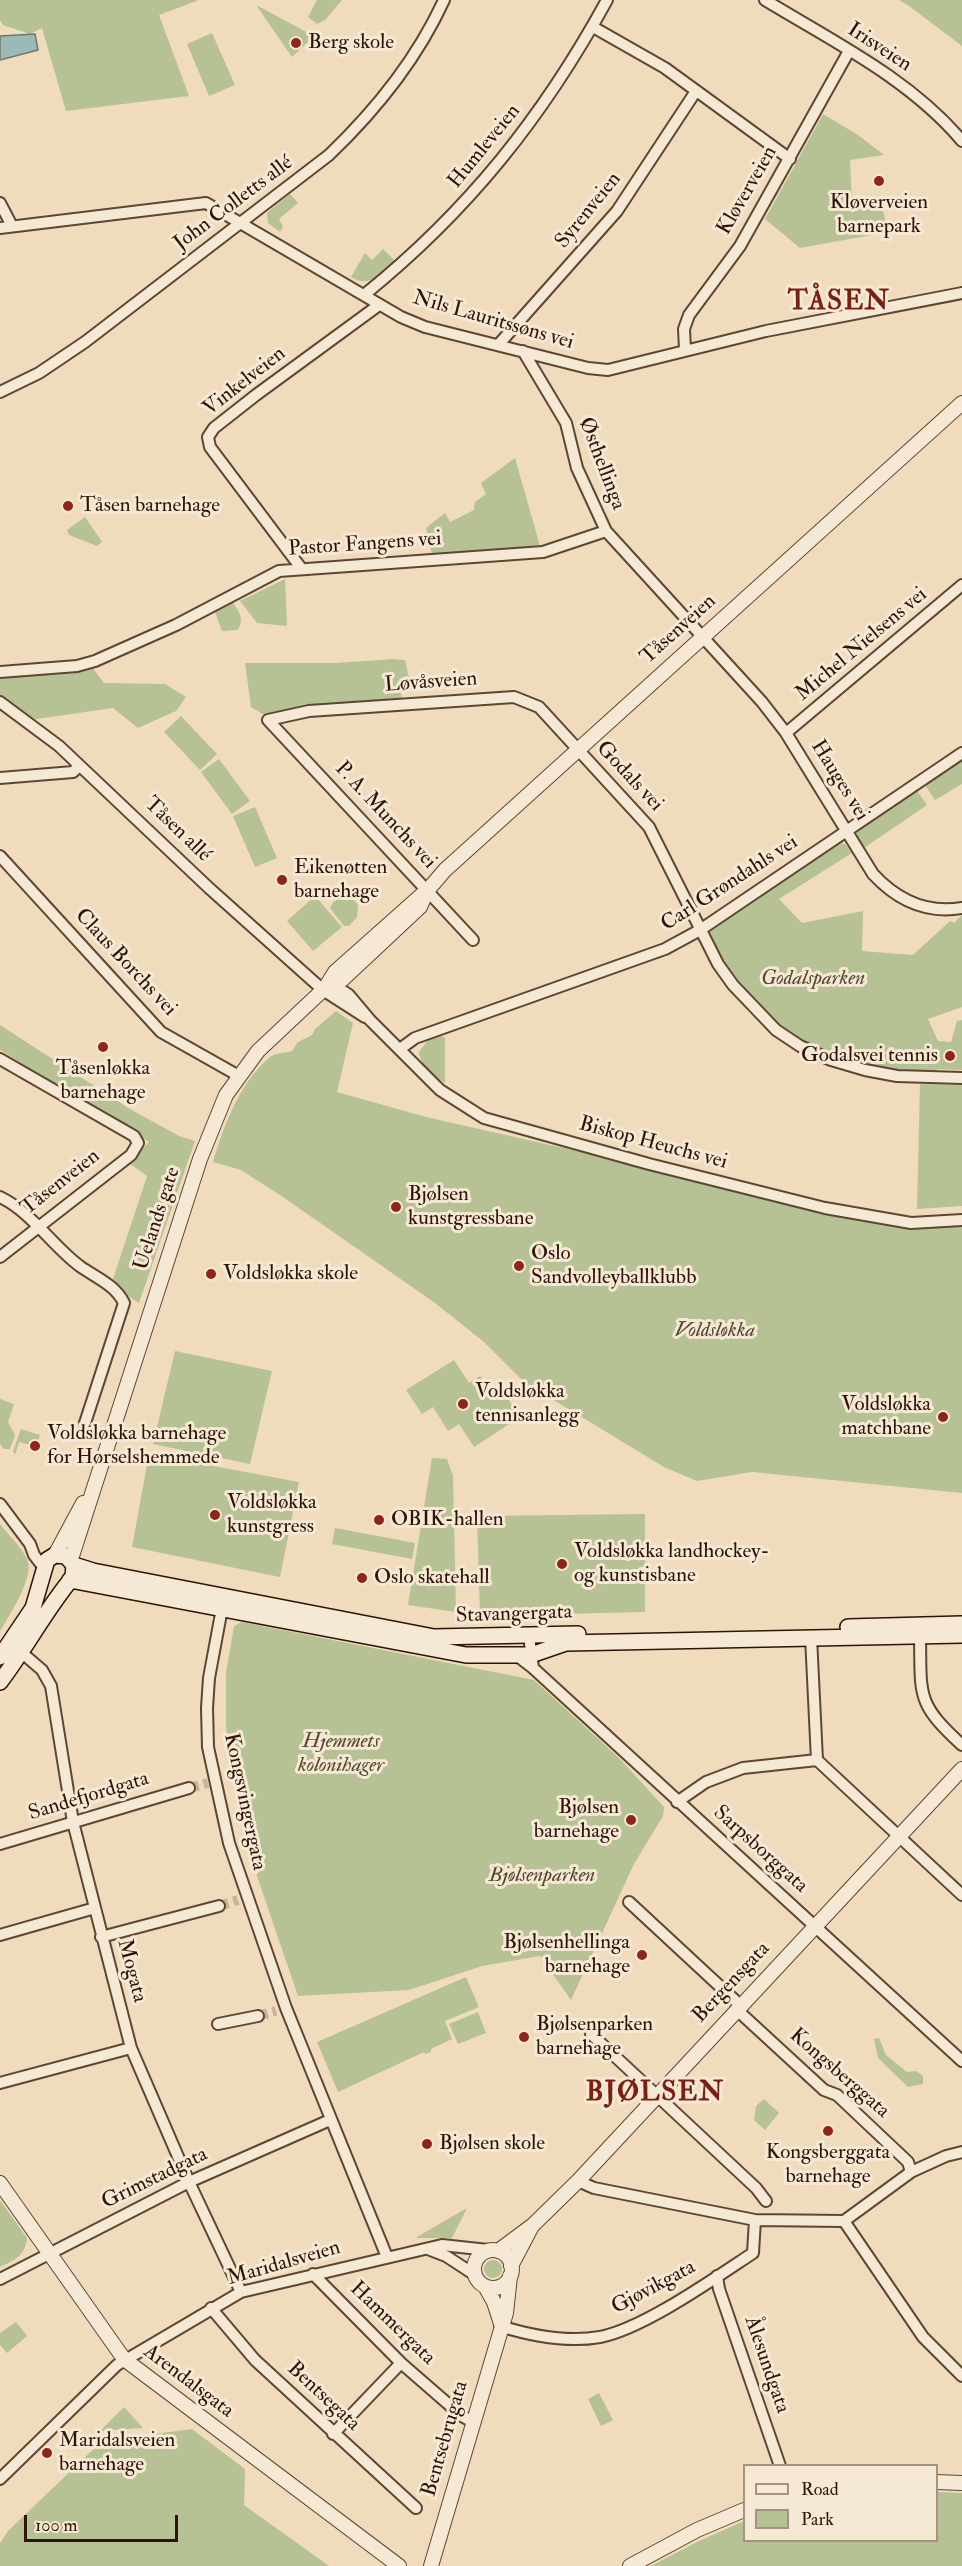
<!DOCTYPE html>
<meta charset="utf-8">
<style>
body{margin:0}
#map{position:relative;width:962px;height:2566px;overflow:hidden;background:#f0dcbd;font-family:"IM FELL Double Pica",serif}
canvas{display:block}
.legend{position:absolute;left:743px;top:2464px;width:195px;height:78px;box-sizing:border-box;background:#f5e8d4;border:2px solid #a59382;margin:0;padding:8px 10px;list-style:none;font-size:18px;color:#2d1407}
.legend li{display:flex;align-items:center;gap:12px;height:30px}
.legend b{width:30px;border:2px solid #a59382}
.scale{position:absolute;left:24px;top:2515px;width:154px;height:27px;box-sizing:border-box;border:3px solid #2d1407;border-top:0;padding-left:8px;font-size:18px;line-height:21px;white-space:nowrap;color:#2d1407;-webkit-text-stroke:4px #f5e8d4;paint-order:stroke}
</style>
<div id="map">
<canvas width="962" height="2566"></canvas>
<ul class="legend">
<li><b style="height:8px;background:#f5e8d4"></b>Road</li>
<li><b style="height:16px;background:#b6c194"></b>Park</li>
</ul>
<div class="scale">100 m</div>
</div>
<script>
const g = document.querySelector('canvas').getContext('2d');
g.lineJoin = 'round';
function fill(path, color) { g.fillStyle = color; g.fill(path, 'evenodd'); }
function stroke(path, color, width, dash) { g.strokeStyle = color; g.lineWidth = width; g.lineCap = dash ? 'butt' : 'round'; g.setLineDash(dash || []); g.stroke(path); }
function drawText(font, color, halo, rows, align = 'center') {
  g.font = font + ' "IM FELL Double Pica",serif'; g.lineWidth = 6; g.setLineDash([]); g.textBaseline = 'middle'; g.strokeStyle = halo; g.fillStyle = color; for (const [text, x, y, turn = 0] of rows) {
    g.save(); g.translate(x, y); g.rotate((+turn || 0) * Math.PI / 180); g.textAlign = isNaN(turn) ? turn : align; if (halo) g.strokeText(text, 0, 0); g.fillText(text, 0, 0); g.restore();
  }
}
fill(new Path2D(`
 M0 0H199L159 15 189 96 66 111 42 28 30 34 3 25 0 20Z
 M317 0H342L325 20 317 24 308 17Z
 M899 0H962V46L909 6Z
 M256 5 314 36 292 57Z
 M212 33 235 85 209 96 187 44Z
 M823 114 858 135 884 155 850 160 852 203 881 201 888 232 800 248 765 219Z
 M290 194 298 203 279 219 283 227 280 232 268 223 267 213Z
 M383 249 396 262C381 275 369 288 351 277L365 253 372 260Z
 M515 458 540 546 432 554 426 528 445 513 450 522 474 510 475 502 486 494 481 483Z
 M85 517 102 542 97 546 69 535 67 530Z
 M285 579 287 626 257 623 240 601Z
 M233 603C240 613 244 618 238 630L222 631 215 612Z
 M394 659 405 660 411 687 401 689 402 701 266 716 251 707 245 663H336Z
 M92 667 104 683 165 684 186 697 176 711 138 728 113 708 23 721 0 702V679Z
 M181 716 217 754 200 770 164 732Z
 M962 757V784L935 800 923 782Z
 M219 759 250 801 232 814 201 772Z
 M916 789 927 805 864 848 856 837 858 829Z
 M255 807 277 858 255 867 233 816Z
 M839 843 845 844 852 853 779 899 802 923 863 911 862 951 913 955 950 921 954 923 962 915V1007L928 1019 938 1041 951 1042 957 1021 962 1020V1070L937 1069 936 1073C903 1070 868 1069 837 1058 778 1037 738 990 709 938L711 927Z
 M315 896 342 927 313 951 287 921Z
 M343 896 354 900 358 905 357 917 349 926H344L330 908 333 902Z
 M336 1011 353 1023 337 1092 426 1117 811 1204 912 1221 962 1219V1493L752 1472 697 1481 664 1467 524 1382 484 1342 435 1303 283 1197 241 1170 213 1162C223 1127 240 1082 269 1058 274 1053 285 1053 292 1051L298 1042 312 1035 315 1029Z
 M0 1025 130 1109 179 1136 195 1141 139 1303 111 1285 147 1176 129 1163 149 1142 0 1050Z
 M441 1036 445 1038V1083C435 1077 420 1065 419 1052L428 1040Z
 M920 1084 962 1085V1206L917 1209Z
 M175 1351 272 1371 250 1464 153 1444Z
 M454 1360 469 1383 480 1376 495 1400 505 1394 520 1417 474 1447 459 1424 448 1431 433 1407 422 1414 406 1390Z
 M0 1399 14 1404 8 1422 15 1435 10 1449H4L0 1444Z
 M21 1429 40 1435 36 1447 19 1442 15 1455 13 1451Z
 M149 1454 299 1482 280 1577 132 1547Z
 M432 1458 447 1459 453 1476 456 1612 408 1605Z
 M645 1514V1612L480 1616 477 1516Z
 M0 1524C8 1535 24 1549 28 1562 33 1579 9 1616 0 1631Z
 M335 1528 415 1543 412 1559 332 1544Z
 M242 1622 534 1680 619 1758 664 1807 663 1816 634 1864 571 2000 540 1956 482 1966 409 1990 298 1996 245 1841 247 1833 227 1741 226 1722V1673L234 1626Z
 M466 1977 479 2007 445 2021 452 2039 431 2049V2052L425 2054 424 2052 338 2092 317 2042Z
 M478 2012 486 2033 458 2044 449 2024Z
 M879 2038 886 2055 907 2072 916 2071 923 2076V2084L908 2087 878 2058 874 2039Z
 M764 2099 779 2113 765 2130 754 2120 756 2106Z
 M0 2200 27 2238C25 2256 15 2260 0 2267Z
 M467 2208 452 2238H417V2237Z
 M484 2269a9 9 0 1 1 18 0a9 9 0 1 1-18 0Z
 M16 2322 27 2336 7 2353 0 2345V2333Z
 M599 2393 613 2420 601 2426 588 2399Z
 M124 2407 143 2428 100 2431Z
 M192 2429 245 2469 244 2505 329 2566H0V2543L8 2531 102 2441Z
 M937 2492 962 2493V2566H651L697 2542 744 2521V2540H936Z`), '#b6c194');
const water = new Path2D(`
 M35 34 38 50 0 60V36Z`);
fill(water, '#9bbab5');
stroke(water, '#6f786f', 1.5);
stroke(new Path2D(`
 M189 1788 208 1783
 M219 1906 238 1900
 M258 2016 276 2011`), '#c9b499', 10, [10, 5]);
const minor = new Path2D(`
 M765 0C834 42 910 79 962 141
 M593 27 665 68 790 159
 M0 203 12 226
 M0 228 206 203 401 317 425 327 588 368 608 370 766 331 962 293
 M364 295C468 211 543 117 607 0
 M499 344 617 211 696 91
 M685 349 684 329 689 315 740 246 849 51
 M523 351 566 423 577 468 606 531 762 702 786 733 873 874C897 900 926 914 962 908
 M0 392 39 373 85 342 329 155C376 110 417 59 444 0
 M301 568 210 447 208 437 214 428 256 395 379 305
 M0 672 77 666 95 661 176 625 279 571 543 552 606 531
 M0 702 59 746 209 888 323 990 365 1017
 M268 720 309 711 514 697 539 707 649 827 718 964 733 985 776 1030 800 1046 831 1060 865 1070 897 1076 962 1078
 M268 720 473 940
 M786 733 962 585
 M0 778 73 772 79 766
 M0 856 161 1032 239 1076
 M324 990 343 991 349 995 370 1020 440 1090 484 1118 649 1164 825 1208 911 1223 962 1220
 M400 1049 415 1038 665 949 700 930 962 753
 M0 1059 134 1136 138 1143 131 1155 0 1257
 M0 1197C33 1213 52 1246 81 1267 97 1278 115 1285 124 1303L85 1423
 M0 1504 30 1544 34 1555 44 1568
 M223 1603 209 1678 207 1708 208 1747 229 1843 286 2008 387 2257
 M920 1636C921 1696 916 1703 962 1745
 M811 1637 817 1760 962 1895
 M21 1652 42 1670 51 1686 73 1822 131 2048 189 2182 241 2292
 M516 1655 533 1668 529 1635
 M533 1668 962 2061
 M677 1802 706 1782 743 1768 817 1760
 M0 1844 189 1788
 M629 1902 740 2005
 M0 1935 95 1908
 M101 1937 219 1906
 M736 2009 824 2090 837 2095 908 2162 911 2172
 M218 2024 258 2016
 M591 2034 756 2188 766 2201
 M0 2083 131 2048
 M578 2181 594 2188 755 2220 844 2221 911 2172 946 2156 962 2152
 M844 2221 923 2337 962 2376
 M428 2249 446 2256 475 2275
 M313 2274 401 2363 462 2416 473 2422
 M717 2276 719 2289 780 2466
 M0 2279 189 2182 330 2120
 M211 2308 255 2360 416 2508
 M500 2326C532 2336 566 2343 600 2337 643 2329 715 2278 753 2253L755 2220
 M333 2434 401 2363
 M0 2479 117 2365 241 2292 442 2245 488 2250`);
const tertiary = new Path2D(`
 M325 988 335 972 425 892
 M55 1555 83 1503
 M71 1559 200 1159 226 1095 258 1051 323 990 342 980 420 907 427 891 445 870 962 403
 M0 2183 124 2359 399 2566
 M474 2269a19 19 0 1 1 38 0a19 19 0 1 1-38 0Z
 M498 2251 533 2225 578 2181 962 1769
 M511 2266 531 2228
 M485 2286 494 2302 501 2324
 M936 2482 962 2483
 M431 2566 506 2313 510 2276
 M630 2566 697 2530 744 2510`);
const secondary = new Path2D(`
 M74 1565 93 1571 434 1637 578 1634
 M70 1580 466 1655H531L566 1643 962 1635
 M848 1627 962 1624
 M0 1657 33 1608 47 1560 55 1555 66 1556 74 1565 73 1577C46 1609 26 1648 0 1682`);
stroke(minor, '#5e4634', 14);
stroke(tertiary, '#5e4634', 16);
stroke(secondary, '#2d1407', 18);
stroke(minor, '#f5e8d4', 10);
stroke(tertiary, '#f5e8d4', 14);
stroke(secondary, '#f5e8d4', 15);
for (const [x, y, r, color] of [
 [296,43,6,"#8f2418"],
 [879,181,6,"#8f2418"],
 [68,506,6,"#8f2418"],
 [282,880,6,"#8f2418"],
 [103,1047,6,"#8f2418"],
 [950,1056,6,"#8f2418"],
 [396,1207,6,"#8f2418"],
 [519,1266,6,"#8f2418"],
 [211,1274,6,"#8f2418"],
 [463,1404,6,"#8f2418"],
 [943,1417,6,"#8f2418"],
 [35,1446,6,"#8f2418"],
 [215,1515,6,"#8f2418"],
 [379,1520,6,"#8f2418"],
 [562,1564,6,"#8f2418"],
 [362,1578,6,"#8f2418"],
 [631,1820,6,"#8f2418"],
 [642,1955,6,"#8f2418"],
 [524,2037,6,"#8f2418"],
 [828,2131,6,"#8f2418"],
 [427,2144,6,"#8f2418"],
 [47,2453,6,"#8f2418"]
]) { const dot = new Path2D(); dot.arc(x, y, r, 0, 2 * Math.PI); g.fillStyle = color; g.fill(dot); stroke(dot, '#f5e8d4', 2); }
drawText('21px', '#2d1407', '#f5e8d4', [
 ["Berg skole",308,43],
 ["Kløverveien",879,203,"center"],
 ["barnepark",879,227,"center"],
 ["Tåsen barnehage",80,506],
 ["Eikenøtten",294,868],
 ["barnehage",294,892],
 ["Godalsvei tennis",938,1056,"right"],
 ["Tåsenløkka",103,1069,"center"],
 ["barnehage",103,1093,"center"],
 ["Bjølsen",408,1195],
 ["kunstgressbane",408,1219],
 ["Oslo",531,1254],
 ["Sandvolleyballklubb",531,1278],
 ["Voldsløkka skole",223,1274],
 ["Voldsløkka",475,1392],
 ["tennisanlegg",475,1416],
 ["Voldsløkka",931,1405,"right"],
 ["matchbane",931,1429,"right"],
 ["Voldsløkka barnehage",47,1434],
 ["for Hørselshemmede",47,1458],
 ["Voldsløkka",227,1503],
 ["kunstgress",227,1527],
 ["OBIK-hallen",391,1520],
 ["Voldsløkka landhockey-",574,1552],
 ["og kunstisbane",574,1576],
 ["Oslo skatehall",374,1578],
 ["Bjølsen",619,1808,"right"],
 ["barnehage",619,1832,"right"],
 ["Bjølsenhellinga",630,1943,"right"],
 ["barnehage",630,1967,"right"],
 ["Bjølsenparken",536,2025],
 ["barnehage",536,2049],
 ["Bjølsen skole",439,2144],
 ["Kongsberggata",828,2153,"center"],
 ["barnehage",828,2177,"center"],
 ["Maridalsveien",59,2441],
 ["barnehage",59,2465]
], 'left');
drawText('21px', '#2d1407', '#f5e8d4', [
 ["Irisveien",879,48,33],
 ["Humleveien",485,147,-51],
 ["Kløverveien",748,191,-60],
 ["John Colletts allé",234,204,-37],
 ["Syrenveien",589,211,-51],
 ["Nils Lauritssøns vei",493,321,16],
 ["Vinkelveien",245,382,-38],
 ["Østhellinga",601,464,69],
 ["Pastor Fangens vei",365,545,-4],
 ["Tåsenveien",679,630,-42],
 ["Michel Nielsens vei",862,645,-40],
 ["Løvåsveien",431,683,-4],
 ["Godals vei",629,777,47],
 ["Hauges vei",839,781,58],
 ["P. A. Munchs vei",385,816,47],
 ["Tåsen allé",177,830,44],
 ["Carl Grøndahls vei",730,884,-33],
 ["Claus Borchs vei",125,963,47],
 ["Biskop Heuchs vei",653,1144,15],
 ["Tåsenveien",61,1183,-38],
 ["Uelands gate",158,1219,-72],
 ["Stavangergata",514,1615,-2],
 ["Sandefjordgata",89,1797,-17],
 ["Kongsvingergata",244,1802,78],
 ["Sarpsborggata",760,1850,42],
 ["Mogata",131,1971,75],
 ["Bergensgata",732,1983,-47],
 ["Kongsberggata",839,2074,41],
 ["Grimstadgata",155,2179,-26],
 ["Maridalsveien",284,2264,-16],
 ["Gjøvikgata",654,2288,-28],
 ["Hammergata",392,2324,44],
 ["Ålesundgata",766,2365,71],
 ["Arendalsgata",188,2382,37],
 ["Bentsegata",323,2397,43],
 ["Bentsebrugata",446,2439,-74]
]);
drawText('italic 21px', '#564831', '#f5e8d4', [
 ["Godalsparken",813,979],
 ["Voldsløkka",715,1331],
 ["Hjemmets",341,1742],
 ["kolonihager",341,1766],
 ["Bjølsenparken",542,1876]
]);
g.letterSpacing = '1.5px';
drawText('bold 27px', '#7a1f14', '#f5e8d4', [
 ["TÅSEN",839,303],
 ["BJØLSEN",655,2094]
]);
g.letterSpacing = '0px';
</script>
